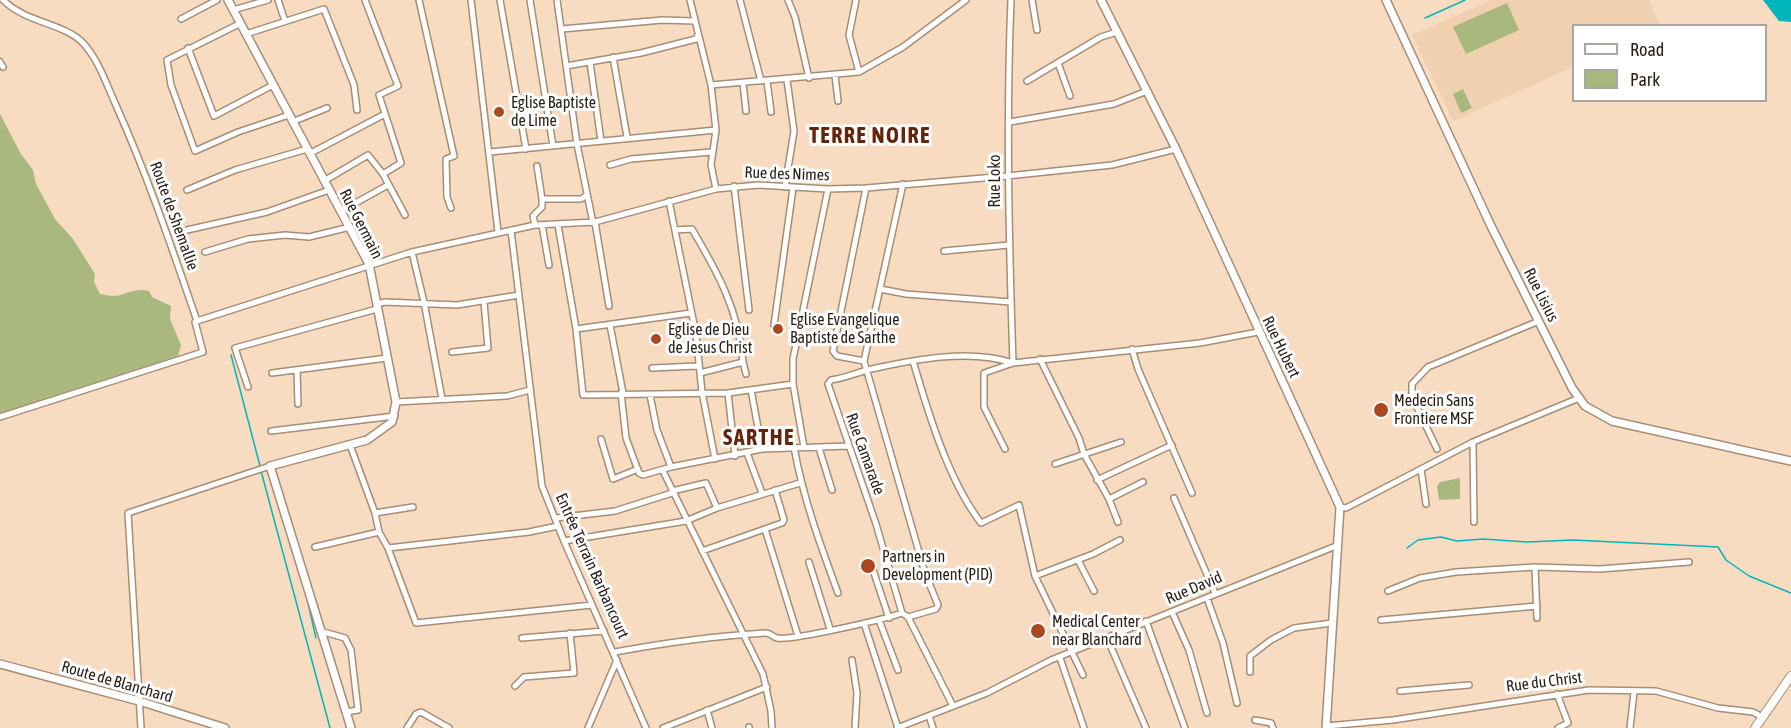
<!DOCTYPE html>
<meta charset="utf-8">
<style>
body{margin:0}
#map{position:relative;width:1791px;height:728px;overflow:hidden;background:#f7dcc2;font-family:"Asap Condensed",sans-serif}
canvas{display:block}
.legend{position:absolute;left:1572px;top:24px;width:195px;height:78px;box-sizing:border-box;background:#fff;border:2px solid #a9a5a1;margin:0;padding:8px 10px;list-style:none;font-size:18px;color:#281e15}
.legend li{display:flex;align-items:center;gap:12px;height:30px}
.legend b{width:30px;border:2px solid #a9a5a1}
</style>
<div id="map">
<canvas width="1791" height="728"></canvas>
<ul class="legend">
<li><b style="height:8px;background:#fff"></b>Road</li>
<li><b style="height:16px;background:#a9b97d"></b>Park</li>
</ul>
</div>
<script>
const g = document.querySelector('canvas').getContext('2d');
g.lineJoin = 'round';
function fill(path, color) { g.fillStyle = color; g.fill(path, 'evenodd'); }
function stroke(path, color, width, dash) { g.strokeStyle = color; g.lineWidth = width; g.lineCap = dash ? 'butt' : 'round'; g.setLineDash(dash || []); g.stroke(path); }
function drawText(font, color, halo, rows, align = 'center') {
  g.font = font + ' "Asap Condensed",sans-serif'; g.lineWidth = 6; g.setLineDash([]); g.textBaseline = 'middle'; g.strokeStyle = halo; g.fillStyle = color; for (const [text, x, y, turn = 0] of rows) {
    g.save(); g.translate(x, y); g.rotate((+turn || 0) * Math.PI / 180); g.textAlign = isNaN(turn) ? turn : align; if (halo) g.strokeText(text, 0, 0); g.fillText(text, 0, 0); g.restore();
  }
}
fill(new Path2D(`
 M1492 0H1649L1660 25 1574 26 1573 67 1453 121 1412 35Z`), '#f0d0b0');
fill(new Path2D(`
 M1507 3 1519 30 1466 54 1453 27Z
 M1463 89 1472 108 1461 113 1453 94Z
 M0 114 21 154 33 170 36 184 55 219 73 239 95 274 94 282 100 294C106 295 115 297 120 295 129 292 139 288 149 291L152 297 171 306 170 319 181 345 178 356 0 413Z
 M1460 478V499L1439 500 1437 486 1440 482Z`), '#a9b97d');
fill(new Path2D(`
 M1763 0H1791V22L1779 21Z`), '#00b6ba');
stroke(new Path2D(`
 M1425 18 1465 0
 M710 178 713 186
 M231 355 260 466
 M261 471 330 728
 M1407 548 1418 540 1441 537 1457 541 1483 539 1527 542 1573 540 1718 547 1726 560 1749 576 1791 593
 M305 590 316 638`), '#00b6ba', 1.5);
const minor = new Path2D(`
 M278 0 285 21
 M365 0 398 86 379 95 401 163 383 174 405 215
 M419 0 454 156 446 159 447 197 451 208
 M471 0 498 232
 M500 0 526 149
 M530 0 553 146
 M557 0 577 144 593 223
 M690 0 711 85 716 130 711 165 716 189
 M740 0 761 81
 M788 0 795 17 809 78
 M856 0 849 35 859 72
 M1011 0C1006 121 1009 242 1013 363
 M1032 0 1037 30
 M233 10 268 0
 M181 19 217 0
 M239 24 167 60 171 85 195 151 238 132 289 115
 M562 29 662 20 694 21
 M246 34 324 9 354 85 357 110
 M188 48 214 116 273 85
 M613 57 627 137
 M0 62 3 67
 M590 62 601 141
 M1058 63 1070 96
 M566 66 641 53 696 39 698 35
 M835 75 838 101
 M767 81 771 112
 M1027 81 1101 37 1117 32
 M743 83 746 111
 M711 85 859 72 903 47 966 0
 M292 122 327 108
 M1010 122 1114 104 1147 91
 M490 152 716 130
 M309 154 385 114
 M610 165 631 159 711 152
 M537 166 542 199
 M324 181 368 155 383 174
 M903 184 864 361 925 573 938 605 936 609 908 617
 M734 186 749 310
 M785 187 794 131 787 80
 M187 190 235 170 307 149
 M669 201 696 334 702 392 715 459
 M341 211 388 185
 M595 222 609 306
 M535 225 533 216 542 207V199H581L587 195
 M542 225 549 265
 M558 225 576 329 583 395 728 393 793 384
 M187 230 267 212 329 190
 M511 230 542 486 564 541 646 728
 M675 230 692 229C718 273 739 311 743 362L700 373
 M944 251 1009 245
 M205 252 248 239 285 235 309 237 350 227
 M412 252 424 302 442 399
 M880 289 906 294 1011 302
 M377 304 385 302 457 305 519 295
 M197 321 412 252 535 225 595 222 716 189 758 185 828 189 866 188 1007 176 1112 165 1176 149
 M610 325 623 393
 M774 325 793 188
 M576 329 691 313
 M1132 349 1138 369 1192 493
 M452 352 488 348 484 302
 M1040 359 1079 438 1084 454 1109 499 1118 522
 M864 361 837 356 833 351 866 188
 M913 361C928 412 948 480 981 523L1019 505 1035 576 1083 675
 M743 362 746 374
 M652 368 697 366
 M297 370 298 404
 M272 373 387 358
 M248 387 235 348 377 309
 M751 390 762 449
 M621 393 626 438 639 473 643 475 671 467 657 430 650 395
 M728 393 735 456
 M396 402 507 396 530 390
 M0 417 203 352 195 322 197 321C172 248 147 174 115 103 106 83 98 59 83 43 64 23 26 23 3 0
 M271 431 395 416
 M601 439 613 479 638 469
 M1473 442 1474 522
 M350 445 375 513 379 532 388 548 416 623 592 605
 M794 447C803 498 820 544 838 593
 M804 447 793 384V359L828 189
 M819 448 832 490
 M1005 449 984 407V373L1013 363 1200 343 1258 332
 M1437 449 1412 397V384L1428 367 1539 321
 M747 453 762 493
 M1055 464 1121 442
 M671 467 762 449 848 446
 M1421 469 1426 504
 M663 471 763 674 771 711 772 728
 M1097 480 1172 445
 M672 491 706 483 717 508
 M1174 498 1215 593
 M1109 499 1143 482
 M1340 507 1346 508 1473 442 1579 398
 M375 513 413 507
 M556 518 615 511 672 493
 M765 529 798 636
 M564 541 686 521 717 508 800 483
 M315 547 379 532
 M388 548 529 532 558 526
 M702 551 782 523 784 520 775 490
 M1078 560 1094 591
 M809 562 830 629
 M1535 567 1537 618
 M873 570 889 618
 M1035 576 1093 554 1120 540
 M1388 591 1420 578 1456 572 1535 567 1600 569 1689 562
 M1207 598 1223 643 1237 703
 M1172 612 1189 650 1207 713
 M879 620 898 670
 M1381 620 1537 606
 M1146 621 1185 728
 M864 623 898 728
 M320 631 345 638 351 650 358 710 346 712
 M522 638 604 631
 M1107 638 1146 728
 M615 652C664 643 714 636 765 633 770 632 772 637 777 638 792 641 885 619 902 613
 M1060 658 1084 728
 M852 660 857 693 855 728
 M1250 672V656L1271 640 1294 628 1332 623
 M515 686 524 677 574 673 570 633
 M1400 691 1469 685
 M1557 694 1568 723 1558 728
 M953 706 908 617 902 613 876 524 828 384 831 380C847 378 860 371 876 368 918 359 970 349 1013 363
 M707 710 712 728
 M929 716 933 728
 M1255 720 1271 723 1273 728
 M1326 726 1393 720 1589 690 1656 691 1718 708 1753 712 1762 717
 M749 727V728
 M141 728 128 513 270 466
 M407 728 416 714 421 712 449 728
 M588 728 617 660
 M663 728 767 687
 M897 728 987 693 1051 660 1336 546
 M1630 728 1634 692`);
const tertiary = new Path2D(`
 M228 0 369 264 396 402 392 422 367 440 270 466 351 728
 M1101 0 1176 149 1340 507 1326 728
 M1386 0 1491 226 1572 388 1585 406 1612 421 1791 461
 M0 664 139 701 225 728`);
const secondary = new Path2D(`
 M1755 728 1791 676`);
stroke(minor, '#a68d75', 8);
stroke(tertiary, '#a68d75', 10);
stroke(secondary, '#a68d75', 10);
stroke(minor, '#fff', 5);
stroke(tertiary, '#fff', 7);
stroke(secondary, '#fff', 8);
for (const [x, y, r, color] of [
 [499,112,6,"#ad471e"],
 [778,329,6,"#ad471e"],
 [656,339,6,"#ad471e"],
 [1381,410,8,"#ad471e"],
 [868,566,8,"#ad471e"],
 [1038,631,8,"#ad471e"]
]) { const dot = new Path2D(); dot.arc(x, y, r, 0, 2 * Math.PI); g.fillStyle = color; g.fill(dot); stroke(dot, '#fff', 2); }
drawText('16px', '#281e15', '#fff', [
 ["Eglise Baptiste",511,103],
 ["de Lime",511,121],
 ["Eglise Evangelique",790,320],
 ["Baptiste de Sarthe",790,338],
 ["Eglise de Dieu",668,330],
 ["de Jesus Christ",668,348],
 ["Medecin Sans",1394,401],
 ["Frontiere MSF",1394,419],
 ["Partners in",882,557],
 ["Development (PID)",882,575],
 ["Medical Center",1052,622],
 ["near Blanchard",1052,640]
], 'left');
drawText('16px', '#281e15', '#fff', [
 ["Rue des Nimes",787,174,2],
 ["Rue Loko",995,181,-90],
 ["Route de Shemallie",174,216,70],
 ["Rue Germain",361,224,63],
 ["Rue Lisius",1541,295,63],
 ["Rue Hubert",1281,347,64],
 ["Rue Camarade",865,454,70],
 ["Entrée Terrain Barbancourt",592,566,66],
 ["Rue David",1194,588,-23],
 ["Route de Blanchard",117,682,16],
 ["Rue du Christ",1544,682,-7]
]);
g.letterSpacing = '1.5px';
drawText('bold 22px', '#642409', '#fff', [
 ["TERRE NOIRE",870,136],
 ["SARTHE",759,438]
]);
g.letterSpacing = '0px';
</script>
